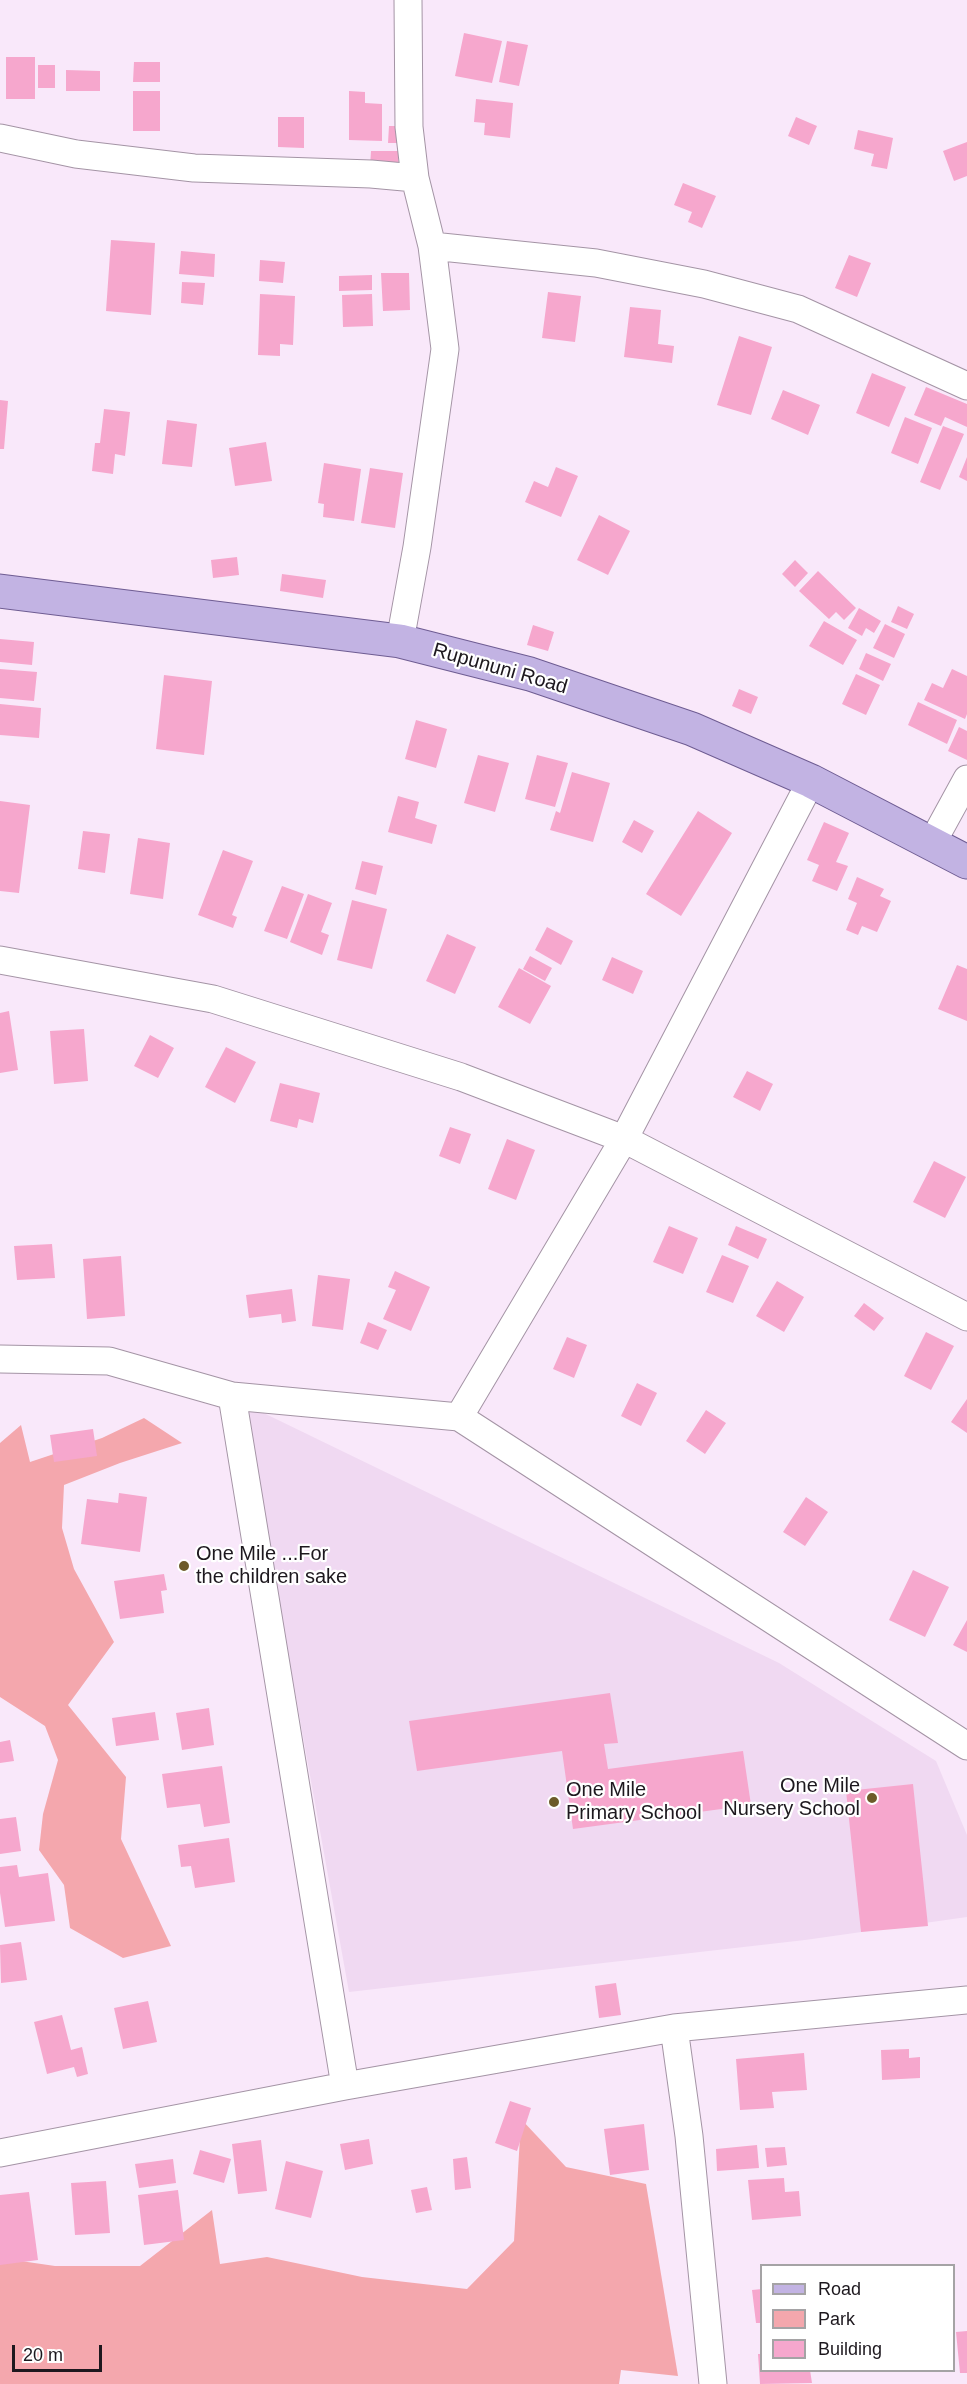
<!DOCTYPE html>
<style>
body{margin:0}
#map{position:relative;width:967px;height:2384px;overflow:hidden;background:#f9e8fa;font-family:Helvetica,sans-serif}
canvas{display:block}
.legend{position:absolute;left:760px;top:2264px;width:195px;height:108px;box-sizing:border-box;background:#fff;border:2px solid #a5a3a5;margin:0;padding:8px 10px;list-style:none;font-size:18px;color:#1d181e}
.legend li{display:flex;align-items:center;gap:12px;height:30px}
.legend b{width:30px;border:2px solid #a5a3a5}
.scale{position:absolute;left:12px;top:2345px;width:90px;height:27px;box-sizing:border-box;border:3px solid #1d181e;border-top:0;padding-left:8px;font-size:18px;line-height:21px;white-space:nowrap;color:#1d181e;-webkit-text-stroke:4px #fff;paint-order:stroke}
</style>
<div id="map">
<canvas width="967" height="2384"></canvas>
<ul class="legend">
<li><b style="height:8px;background:#c2b3e3"></b>Road</li>
<li><b style="height:16px;background:#f4a7ad"></b>Park</li>
<li><b style="height:16px;background:#f6a7cd"></b>Building</li>
</ul>
<div class="scale">20 m</div>
</div>
<script>
const g = document.querySelector('canvas').getContext('2d');
g.lineJoin = 'round';
function fill(path, color) { g.fillStyle = color; g.fill(path, 'evenodd'); }
function stroke(path, color, width, dash) { g.strokeStyle = color; g.lineWidth = width; g.lineCap = dash ? 'butt' : 'round'; g.setLineDash(dash || []); g.stroke(path); }
function drawText(font, color, halo, rows, align = 'center') {
  g.font = font + ' Helvetica,sans-serif'; g.lineWidth = 4.5; g.setLineDash([]); g.textBaseline = 'middle'; g.strokeStyle = halo; g.fillStyle = color; for (const [text, x, y, turn = 0] of rows) {
    g.save(); g.translate(x, y); g.rotate((+turn || 0) * Math.PI / 180); g.textAlign = isNaN(turn) ? turn : align; if (halo) g.strokeText(text, 0, 0); g.fillText(text, 0, 0); g.restore();
  }
}
fill(new Path2D(`
 M243 1403 779 1663 936 1761 967 1835V1917L805 1940 349 1992Z`), '#f0d9f2');
fill(new Path2D(`
 M144 1418 182 1443 120 1463 64 1485 62 1528 74 1569 114 1642 68 1705 126 1777 121 1839 171 1946 123 1958 70 1928 64 1885 39 1850 43 1814 58 1760 45 1726 0 1697V1443L21 1425 30 1462 102 1438Z
 M521 2119 566 2167 646 2184 678 2376 621 2370 619 2384H0V2258L55 2266H140L212 2210 220 2264 267 2257 362 2277 467 2289 514 2241Z`), '#f4a7ad');
fill(new Path2D(`
 M464 33 502 41 492 83 455 76Z
 M507 41 528 45 519 86 499 82Z
 M6 57H35V99H6Z
 M134 62H160V82H133Z
 M38 65H55V88H38Z
 M66 70 100 71V91H66Z
 M133 91H160V131H133Z
 M349 91 365 92V103L382 104V141L349 140Z
 M476 99 513 103 510 138 484 135 485 123 474 122Z
 M278 117H304V148L278 147Z
 M796 117 817 126 809 145 788 136Z
 M389 126H400V143H388Z
 M858 130 893 138 887 169 871 166 874 154 854 149Z
 M967 142V176L954 181 943 151Z
 M371 151H399L398 167H370Z
 M683 183 716 196 702 228 688 222 692 212 674 205Z
 M111 240 155 243 151 315 106 311Z
 M181 251 215 254 214 277 179 274Z
 M849 255 871 263 857 297 835 288Z
 M260 260 285 262 283 283 259 281Z
 M381 273H409L410 310 383 311Z
 M372 275V290L339 291V276Z
 M182 282 205 283 203 305 181 303Z
 M548 292 581 296 575 342 542 338Z
 M260 294 295 296 293 345 280 344V356L258 355Z
 M372 294 373 326 343 327 342 295Z
 M630 307 661 310 658 344 674 346 672 363 624 357Z
 M739 336 772 347 751 415 717 405Z
 M872 373 906 387 889 427 856 413Z
 M926 387 967 404V427L945 417 941 426 914 415Z
 M783 390 820 405 808 435 771 419Z
 M0 400 8 401 4 449H0Z
 M104 409 130 412 125 456 115 454 113 474 92 471 95 443H100Z
 M905 417 932 428 918 464 891 453Z
 M167 420 197 424 192 467 162 464Z
 M943 426 964 434 940 490 920 482Z
 M266 442 272 481 235 486 229 448Z
 M967 457V481L959 477Z
 M324 463 361 469 354 521 323 517 324 504 318 503Z
 M556 467 578 476 561 517 525 502 534 481 548 487Z
 M370 468 403 473 395 528 361 523Z
 M599 515 630 531 608 575 577 560Z
 M237 557 239 575 213 578 211 560Z
 M795 560 808 573 795 587 782 574Z
 M818 571 856 608 844 620 836 612 829 619 799 591Z
 M282 574 326 580 323 598 280 591Z
 M898 606 914 614 907 629 891 622Z
 M859 608 881 621 874 633 866 628 862 636 848 628Z
 M824 621 857 640 843 665 809 646Z
 M885 624 905 634 894 658 873 648Z
 M533 625 554 632 548 651 527 645Z
 M0 639 34 642 32 665 0 662Z
 M866 653 891 664 883 681 859 669Z
 M0 669 37 672 34 701 0 698Z
 M952 669 967 676V714L965 719 924 700 932 683 943 688Z
 M856 674 880 685 866 715 842 704Z
 M164 675 212 681 204 755 156 749Z
 M739 689 758 697 751 714 732 706Z
 M918 702 957 720 947 744 908 725Z
 M0 704 41 708 39 738 0 735Z
 M416 720 447 729 436 768 405 759Z
 M959 727 967 731V760L948 751Z
 M478 755 509 763 495 812 464 803Z
 M537 755 568 763 555 807 525 799Z
 M572 772 610 783 593 842 550 830 556 811 560 813Z
 M398 796 419 802 415 818 437 825 432 844 388 832Z
 M0 801 30 805 19 893 0 891Z
 M698 811 732 833 681 916 646 894Z
 M634 820 654 831 642 853 622 842Z
 M824 822 849 833 836 862 848 866 837 891 812 881 819 865 807 860Z
 M83 831 110 834 105 873 78 869Z
 M138 838 170 843 163 899 130 894Z
 M223 850 253 861 232 915 237 917 233 928 198 915Z
 M362 861 383 866 376 895 355 889Z
 M857 877 884 889 880 896 891 901 877 932 862 926 858 935 846 930 857 903 848 899Z
 M282 886 304 894 287 939 264 931Z
 M308 894 332 903 321 932 329 935 322 955 290 942Z
 M352 900 387 909 372 969 337 960Z
 M547 927 573 941 561 965 535 950Z
 M447 934 476 947 455 994 426 981Z
 M530 956 552 968 545 981 523 969Z
 M612 957 643 971 633 994 602 980Z
 M957 965 967 969V1021L938 1009Z
 M519 968 551 986 530 1024 498 1007Z
 M9 1011 18 1070 0 1073V1013Z
 M84 1029 88 1081 54 1084 50 1031Z
 M150 1035 174 1048 158 1078 134 1066Z
 M226 1047 256 1062 235 1103 205 1087Z
 M747 1071 773 1084 760 1111 733 1097Z
 M280 1083 320 1093 313 1123 299 1119 297 1128 270 1121Z
 M450 1127 471 1134 460 1164 439 1156Z
 M507 1139 535 1150 516 1200 488 1189Z
 M934 1161 966 1177 945 1218 913 1202Z
 M669 1226 698 1238 683 1274 653 1262Z
 M736 1226 767 1239 758 1259 728 1245Z
 M52 1244 55 1278 17 1280 14 1246Z
 M722 1255 749 1266 733 1303 706 1292Z
 M121 1256 125 1316 87 1319 83 1259Z
 M395 1271 430 1287 411 1331 383 1319 396 1290 388 1287Z
 M318 1275 350 1279 343 1330 312 1326Z
 M777 1281 804 1297 784 1332 756 1316Z
 M292 1289 296 1321 282 1323 281 1314 249 1318 246 1295Z
 M864 1303 884 1318 874 1331 854 1316Z
 M368 1322 387 1330 378 1350 360 1343Z
 M926 1332 954 1346 931 1390 904 1376Z
 M567 1337 587 1345 574 1378 553 1369Z
 M637 1383 657 1393 641 1426 621 1416Z
 M967 1399V1433L951 1422Z
 M706 1410 726 1423 705 1454 686 1441Z
 M93 1429 97 1456 54 1462 50 1435Z
 M119 1493 147 1497 140 1552 81 1544 87 1499 118 1503Z
 M806 1497 828 1512 805 1546 783 1532Z
 M913 1570 949 1587 925 1637 889 1620Z
 M164 1574 167 1590 161 1591 164 1613 120 1619 114 1581Z
 M967 1620V1652L953 1645Z
 M610 1693 618 1743 604 1744 608 1769 743 1751 751 1805 573 1829 562 1751 417 1771 409 1721Z
 M209 1708 214 1745 182 1750 176 1713Z
 M155 1712 159 1740 116 1746 112 1718Z
 M10 1740 14 1761 0 1763V1742Z
 M222 1766 230 1823 204 1827 200 1804 167 1808 162 1774Z
 M913 1784 928 1926 861 1932 846 1791Z
 M16 1817 21 1851 0 1854V1819Z
 M229 1838 235 1882 195 1888 191 1866 181 1867 178 1845Z
 M17 1865 19 1877 48 1873 55 1921 5 1927 0 1893V1867Z
 M21 1942 27 1980 1 1983 0 1945Z
 M616 1983 621 2015 599 2018 595 1986Z
 M148 2001 157 2042 123 2049 114 2008Z
 M62 2015 71 2050 82 2047 88 2074 77 2077 74 2067 47 2074 34 2022Z
 M909 2049V2058L920 2057V2078L882 2080 881 2050Z
 M804 2053 807 2090 772 2092 774 2108 740 2110 736 2059Z
 M510 2101 531 2108 517 2151 495 2143Z
 M644 2124 649 2170 610 2175 604 2129Z
 M369 2139 373 2164 345 2170 340 2144Z
 M261 2140 267 2191 238 2194 232 2144Z
 M757 2145 759 2168 717 2171 716 2149Z
 M785 2147 787 2165 767 2167 765 2148Z
 M200 2150 231 2159 224 2183 193 2174Z
 M467 2157 471 2188 455 2190 453 2159Z
 M173 2159 176 2183 139 2188 135 2164Z
 M286 2161 323 2171 311 2218 275 2209Z
 M784 2178 785 2192 799 2191 801 2216 752 2220 748 2180Z
 M106 2181 110 2233 75 2235 71 2183Z
 M427 2187 432 2210 416 2213 411 2190Z
 M178 2190 184 2240 144 2245 138 2195Z
 M29 2192 38 2260 0 2265V2195Z
 M762 2289V2323H756L752 2290Z
 M967 2331V2373H960L956 2332Z
 M758 2354H762V2370H810L812 2383 760 2384Z`), '#f6a7cd');
const street = new Path2D(`
 M0 138 76 154 194 168 371 174 415 178
 M432 246 596 263 704 284 798 309 967 386
 M400 641 417 547 445 349 432 246 415 178 409 127 408 0
 M932 843 967 779
 M0 960 213 999 461 1077 624 1139 967 1317
 M0 1359 109 1361 232 1396 459 1417 967 1746
 M232 1396 345 2086
 M459 1417 624 1139 811 781
 M674 2028 689 2136 713 2384
 M0 2153 345 2086 674 2028 967 2000`);
const primary = new Path2D(`
 M0 591 400 641 530 674 692 729 811 781 967 862`);
stroke(street, '#a494a5', 29);
stroke(primary, '#6e5c92', 35);
stroke(street, '#fff', 27);
stroke(primary, '#c2b3e3', 33);
for (const [x, y, r, color] of [
 [184,1566,6,"#6c5b29"],
 [872,1798,6,"#6c5b29"],
 [554,1802,6,"#6c5b29"]
]) { const dot = new Path2D(); dot.arc(x, y, r, 0, 2 * Math.PI); g.fillStyle = color; g.fill(dot); stroke(dot, '#fff', 2); }
drawText('20px', '#1d181e', '#fff', [
 ["Rupununi Road",500,669,16]
]);
drawText('20px', '#1d181e', '#fff', [
 ["One Mile ...For",196,1554],
 ["the children sake",196,1577],
 ["One Mile",860,1786,"right"],
 ["Nursery School",860,1809,"right"],
 ["One Mile",566,1790],
 ["Primary School",566,1813]
], 'left');
</script>
